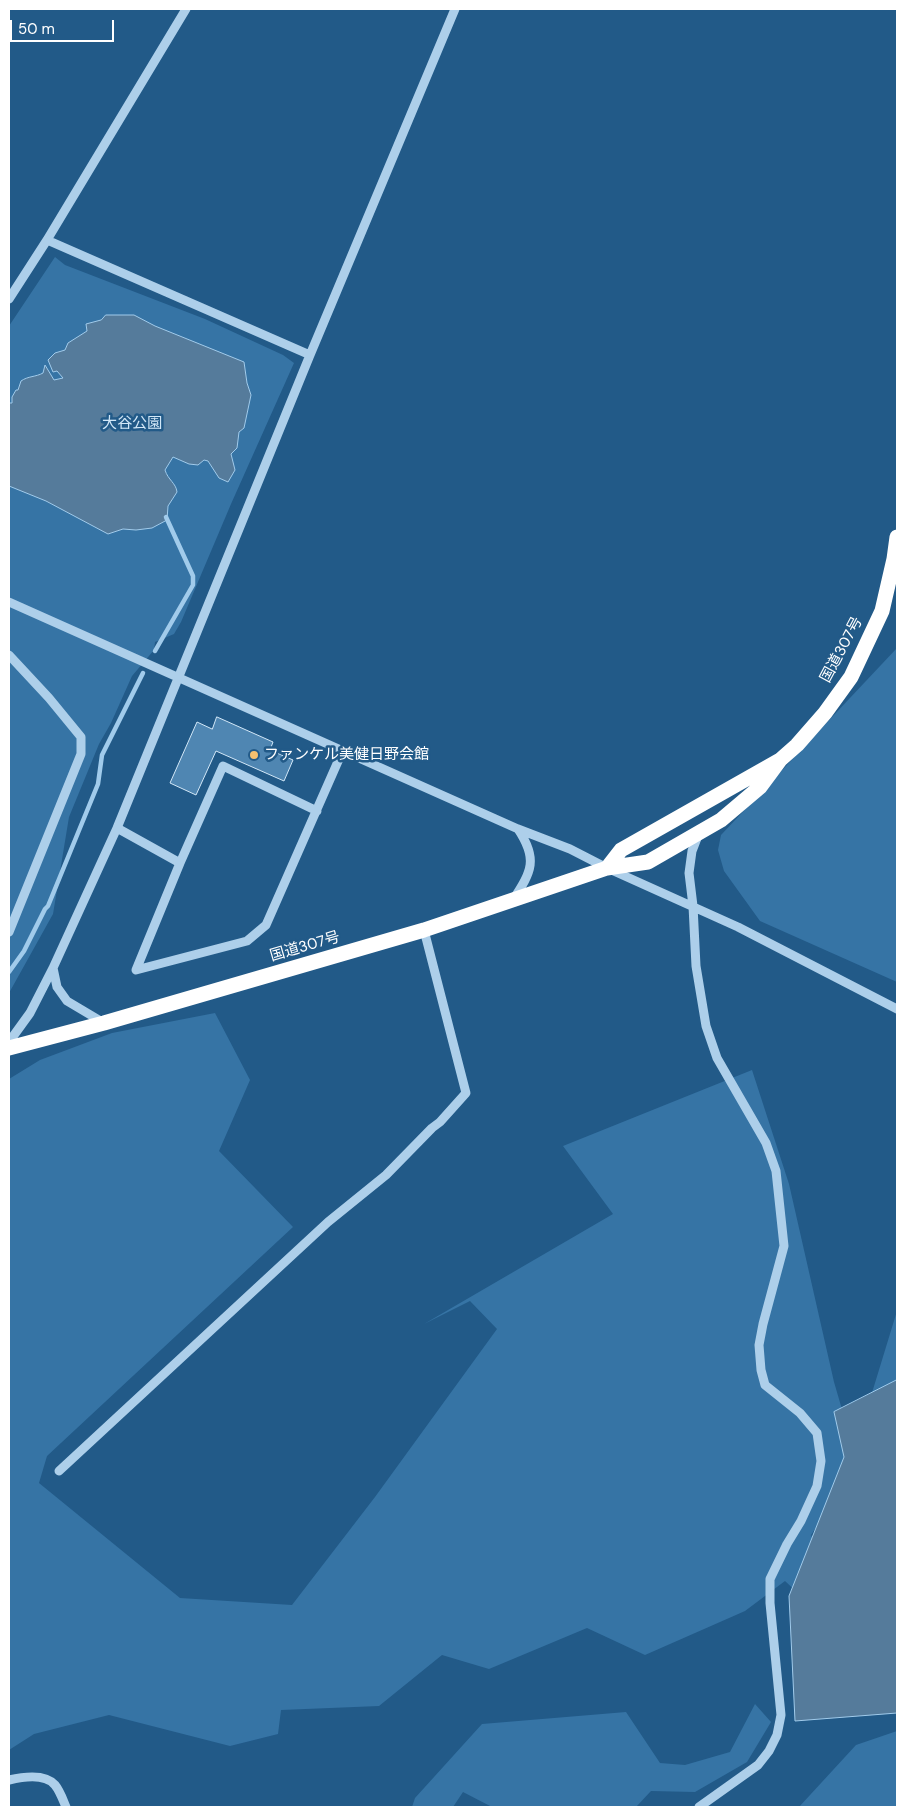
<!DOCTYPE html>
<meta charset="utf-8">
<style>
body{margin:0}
#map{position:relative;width:906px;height:1816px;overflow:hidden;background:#225a88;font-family:"DM Sans",sans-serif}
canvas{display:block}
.frame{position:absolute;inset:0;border:10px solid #fff;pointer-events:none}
.scale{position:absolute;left:10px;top:20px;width:104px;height:22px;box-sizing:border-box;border:2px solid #fff;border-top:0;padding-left:6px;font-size:15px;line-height:18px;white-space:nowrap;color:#fff;-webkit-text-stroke:4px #225a88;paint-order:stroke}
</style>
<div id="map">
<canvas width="906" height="1816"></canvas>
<div class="frame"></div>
<div class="scale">50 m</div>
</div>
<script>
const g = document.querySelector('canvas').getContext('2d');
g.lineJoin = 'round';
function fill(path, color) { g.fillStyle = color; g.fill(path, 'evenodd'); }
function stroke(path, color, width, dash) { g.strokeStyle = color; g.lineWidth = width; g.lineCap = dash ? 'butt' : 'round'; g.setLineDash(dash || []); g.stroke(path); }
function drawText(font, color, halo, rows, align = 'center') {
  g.font = font + ' "DM Sans","Noto Sans JP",sans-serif'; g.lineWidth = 5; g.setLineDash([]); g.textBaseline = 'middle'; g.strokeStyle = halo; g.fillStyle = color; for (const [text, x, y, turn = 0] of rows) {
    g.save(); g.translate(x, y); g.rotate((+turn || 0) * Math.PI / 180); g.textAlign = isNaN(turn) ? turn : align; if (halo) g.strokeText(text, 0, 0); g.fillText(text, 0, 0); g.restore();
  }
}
fill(new Path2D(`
 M55 257 65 265 205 319 283 355 294 363 231 504 181 622 174 634 155 642 154 650 132 676 111 723 99 744 69 817 53 914 9 993V326Z
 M897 648V982L760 921 724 871 718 850 721 835Z
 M215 1013 250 1080 219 1151 293 1227 47 1456 39 1483 180 1598 292 1605 375 1497 497 1329 470 1301 424 1324 613 1214 563 1146 752 1070 789 1184 834 1382 858 1464 811 1535 833 1585 818 1612 785 1581 745 1611 645 1655 587 1628 489 1669 442 1655 379 1706 281 1710 278 1734 230 1746 109 1715 34 1734 9 1750V1079L40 1060 112 1033Z
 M897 1311V1400L871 1396Z
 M755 1704 771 1722 747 1762 695 1792 651 1791 636 1807H492L463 1792 453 1807H412L415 1798 482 1724 626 1712 660 1763 685 1765 730 1752Z
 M897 1731V1807H799L856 1745Z`), '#3674a5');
const water = new Path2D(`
 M106 315H134L155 326 244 362 247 383 251 395 244 428 239 432 237 448 231 454 235 470 228 482 219 478 208 461 204 460 198 465 189 464 173 457 165 470C168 480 176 483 177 492L168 506 167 520 152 528 136 530 123 529 108 534 46 501 9 486V403H12V397L16 390H18L21 381C28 376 36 377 43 373L45 365 54 380 63 378 57 371 53 372 48 360 55 353 65 350 68 343 87 331 86 324 101 320Z
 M897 1380V1713L795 1721 789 1596 844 1457 834 1412Z`);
fill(water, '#557b9b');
stroke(water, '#a1cbeb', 1);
stroke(new Path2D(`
 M155 651 193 585V576L166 517
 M9 972 24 951 45 909 48 906 98 784 102 755 143 673`), '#a1cbeb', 4.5);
const building = new Path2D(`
 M217 717 273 742 270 750 293 760 284 781 216 751 196 795 170 783 197 722 212 729Z`);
fill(building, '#4f86b2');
stroke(building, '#d2e7f7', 1);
stroke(new Path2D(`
 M47 240 310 355
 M9 299 47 240 186 9
 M9 602 518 829 570 849 607 868 738 927 897 1009
 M9 655 49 698 81 737V754L9 932
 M317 811 223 766 180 863 136 970 247 941 266 925 343 750
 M117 828 180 863
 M513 900C532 871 538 859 518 829
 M53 968 57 987 67 1001 104 1023
 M9 1042 30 1013 53 968 117 828 310 355 455 9
 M59 1471 328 1222 386 1175 432 1128 440 1122 466 1093 424 930
 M9 1780C22 1777 45 1773 55 1785 60 1791 63 1800 66 1807
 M699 1807 758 1765 769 1751 777 1735 781 1715 770 1603V1579L787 1544 801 1521 817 1486 821 1461 817 1433 800 1413 765 1385 761 1370 759 1345 763 1324 784 1246 776 1171 766 1143 717 1058 706 1026 696 966 693 906 689 873 692 851 699 833`), '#adcfea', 9);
stroke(new Path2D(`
 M607 868 621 850 780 760 797 745 825 713 851 677 882 611 894 559 897 537
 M9 1048 104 1023 424 930 607 868 648 862 721 820 760 787 780 760`), '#fff', 15);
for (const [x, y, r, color] of [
 [254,755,5,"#f5c06f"]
]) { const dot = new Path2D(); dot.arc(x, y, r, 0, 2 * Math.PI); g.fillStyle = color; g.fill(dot); stroke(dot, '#225a88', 2); }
drawText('15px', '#d2e7f7', '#225a88', [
 ["大谷公園",132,424]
]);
drawText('15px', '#fff', '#225a88', [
 ["国道307号",842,650,-62],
 ["国道307号",305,947,-16]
]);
drawText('15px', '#fff', '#225a88', [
 ["ファンケル美健日野会館",264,755]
], 'left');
</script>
